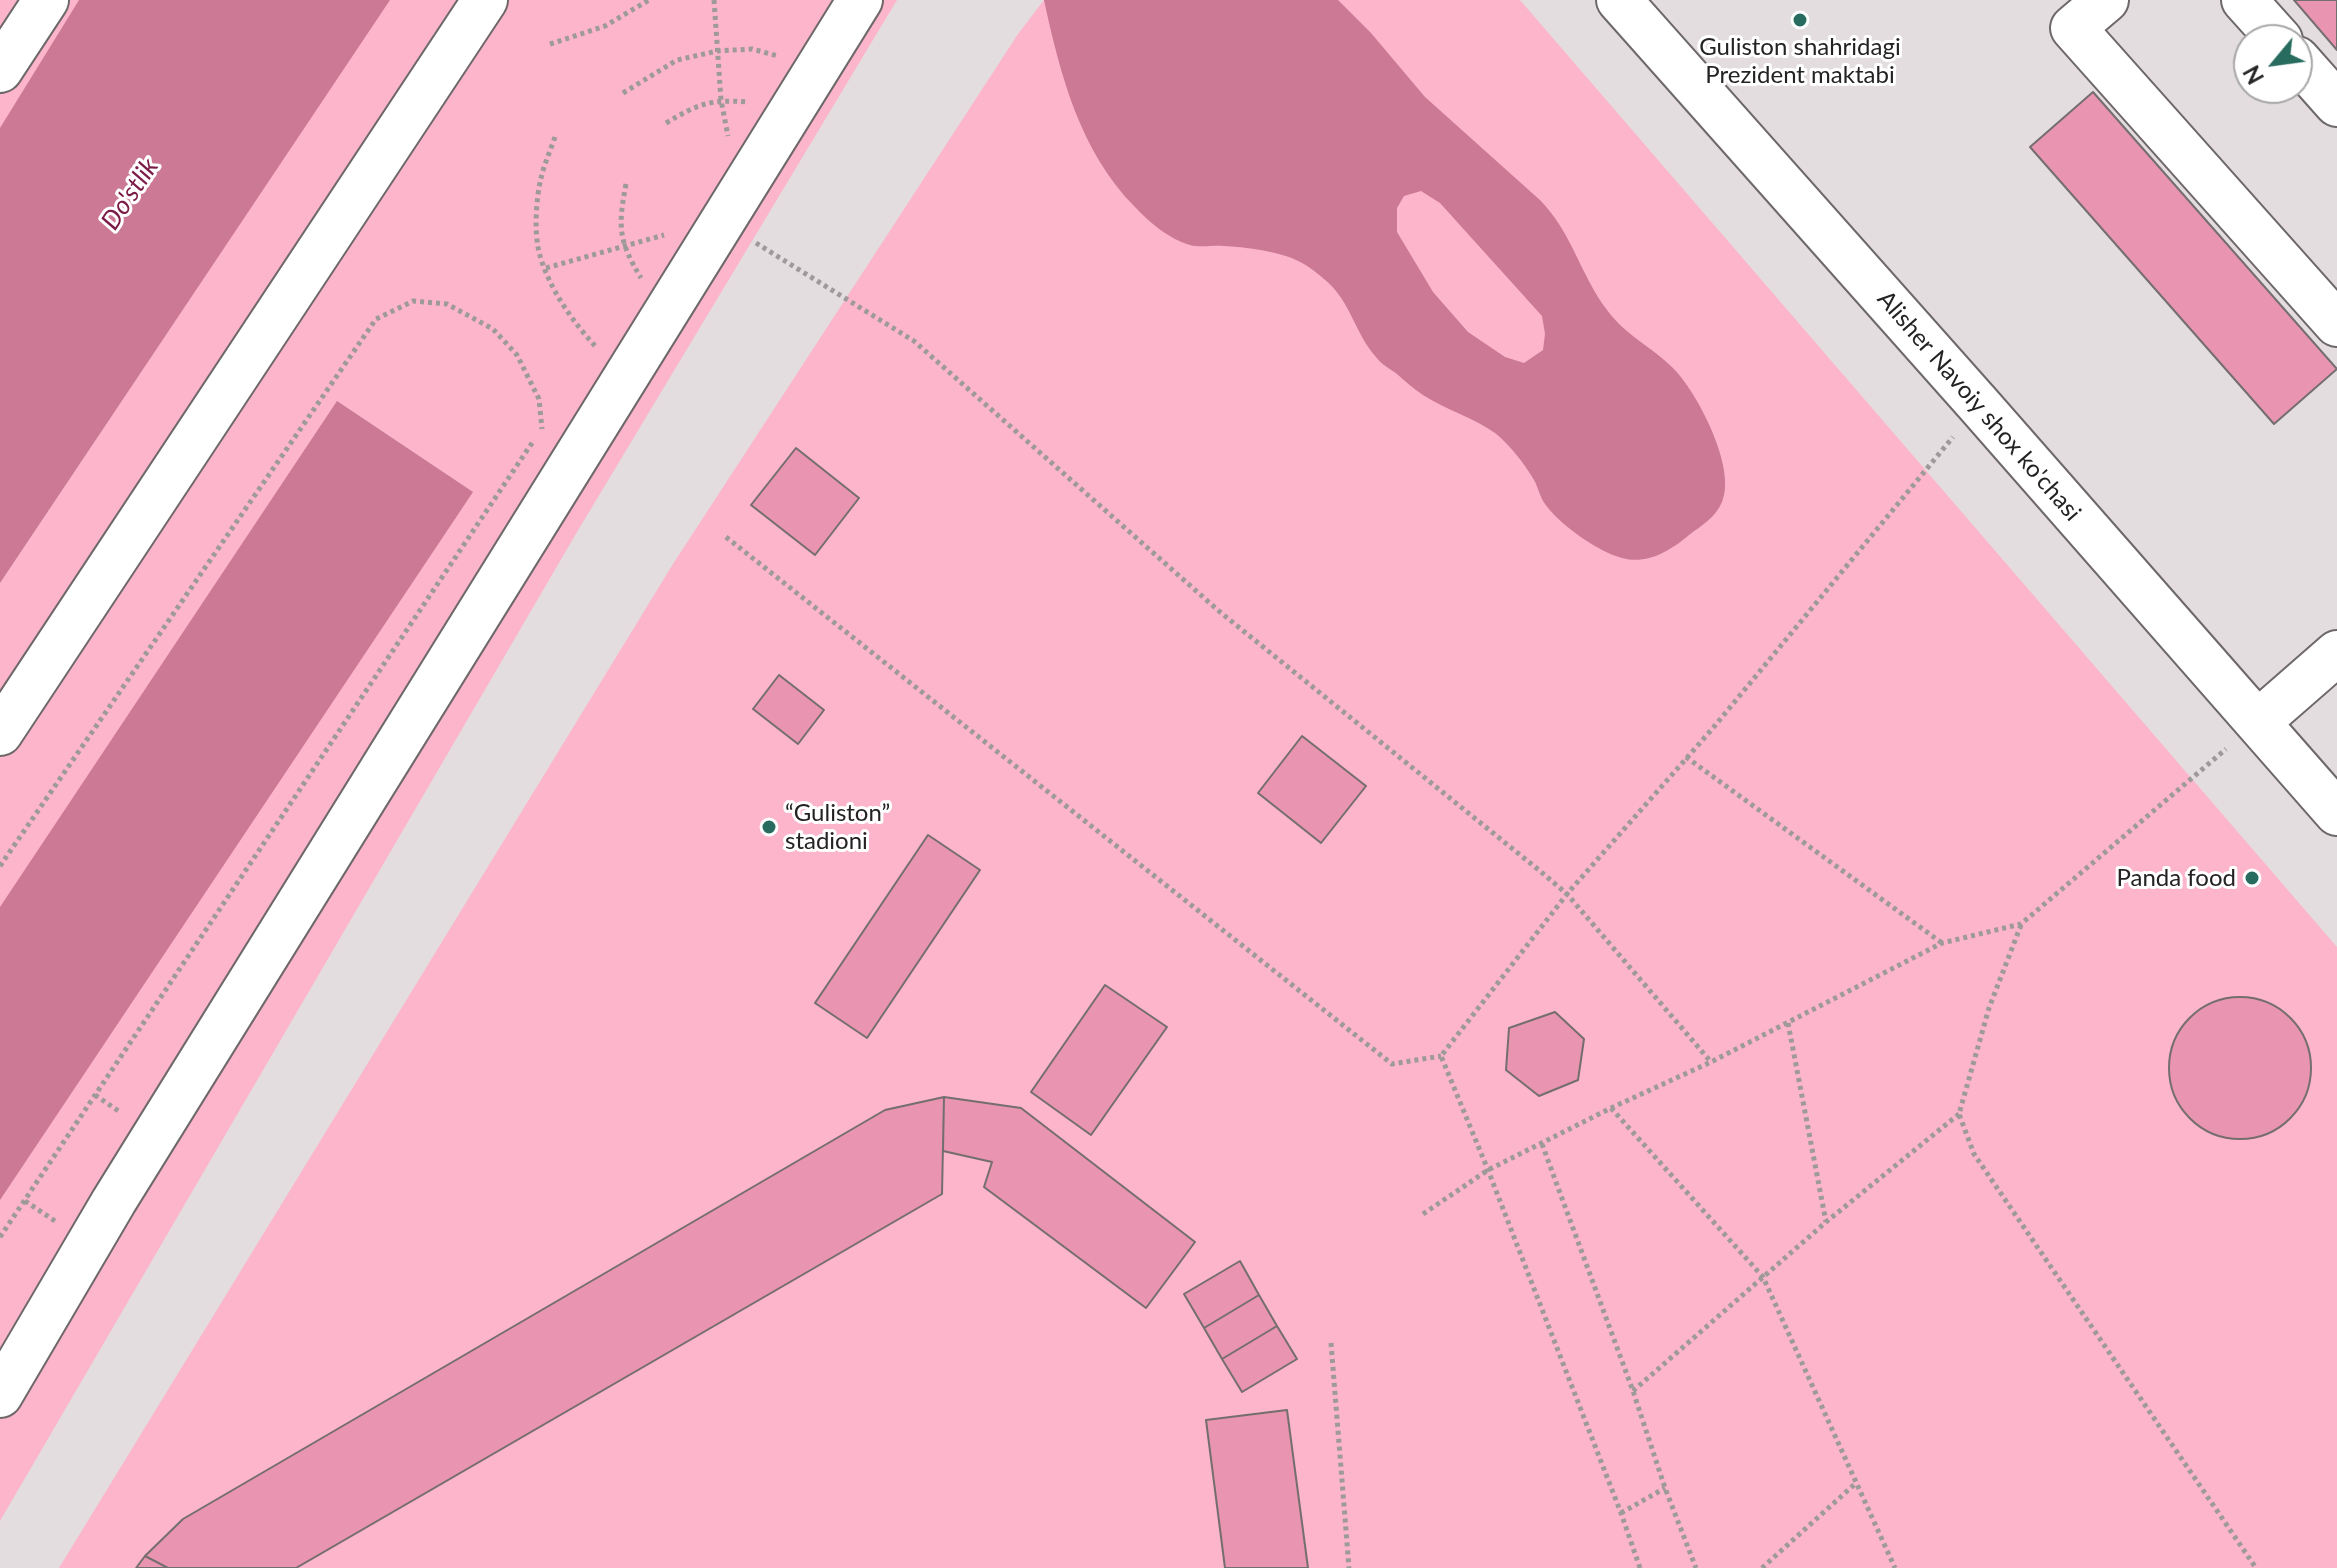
<!DOCTYPE html>
<meta charset="utf-8">
<style>
body{margin:0}
#map{position:relative;width:2337px;height:1568px;overflow:hidden;background:#e4dddf;font-family:Lato,sans-serif}
canvas{display:block}
.north{position:absolute;left:2233px;top:24px;width:80px;height:80px;box-sizing:border-box;background:#fff;border:2px solid #a7a7a7;border-radius:50%;rotate:241deg;font-size:22px;font-weight:700;line-height:32px;text-align:center;color:#242222}
.north::after{content:'';display:block;margin:auto;width:28px;height:36px;background:#276c5f;clip-path:polygon(50% 0,100% 100%,50% 72%,0 100%)}
</style>
<div id="map">
<canvas width="2337" height="1568"></canvas>
<div class="north">N</div>
</div>
<script>
const g = document.querySelector('canvas').getContext('2d');
g.lineJoin = 'round';
function fill(path, color) { g.fillStyle = color; g.fill(path, 'evenodd'); }
function stroke(path, color, width, dash) { g.strokeStyle = color; g.lineWidth = width; g.lineCap = dash ? 'butt' : 'round'; g.setLineDash(dash || []); g.stroke(path); }
function drawText(font, color, halo, rows, align = 'center') {
  g.font = font + ' Lato,sans-serif'; g.lineWidth = 6; g.setLineDash([]); g.textBaseline = 'middle'; g.strokeStyle = halo; g.fillStyle = color; for (const [text, x, y, turn = 0] of rows) {
    g.save(); g.translate(x, y); g.rotate((+turn || 0) * Math.PI / 180); g.textAlign = isNaN(turn) ? turn : align; if (halo) g.strokeText(text, 0, 0); g.fillText(text, 0, 0); g.restore();
  }
}
fill(new Path2D(`
 M0 0H897L577 532 0 1521Z
 M1044 0H1520L2337 947V1568H59L673 564 1018 34Z`), '#fcb5cb');
fill(new Path2D(`
 M79 0H390L0 583V128Z
 M1044 0H1338L1371 33 1425 97 1541 201C1573 235 1580 274 1607 310 1625 335 1652 347 1673 368 1697 392 1737 468 1722 502 1716 517 1701 526 1689 535 1670 551 1647 565 1622 558 1598 552 1559 524 1545 504 1540 497 1538 487 1534 480 1524 463 1510 445 1495 433 1473 417 1446 410 1423 395 1414 389 1405 381 1397 374 1390 369 1381 364 1376 357 1355 334 1350 299 1324 279 1316 272 1306 264 1296 260 1277 251 1245 247 1224 246 1213 245 1200 248 1190 245 1169 239 1149 222 1135 207 1080 152 1060 74 1044 0ZM1421 191 1440 203 1542 316 1545 334 1543 350 1524 363 1505 357 1468 332 1433 292 1397 232V208L1404 196Z
 M337 401 473 492 0 1200V907Z`), '#cb7995');
const building = new Path2D(`
 M2294 0H2337V50Z
 M2093 92 2337 369 2274 424 2030 147Z
 M796 448 859 498 815 555 751 505Z
 M779 675 824 710 798 744 753 709Z
 M1302 736 1366 786 1321 843 1258 793Z
 M928 835 980 870 867 1038 815 1003Z
 M1105 985 1167 1027 1091 1135 1031 1092Z
 M2169 1068a71 71 0 1 1 142 0a71 71 0 1 1-142 0Z
 M1555 1012 1584 1039 1578 1080 1539 1096 1506 1070 1509 1028Z
 M944 1097 1021 1108 1195 1242 1146 1308 984 1187 992 1162 943 1151Z
 M944 1097 942 1194 296 1568H168L145 1556 183 1519 885 1110Z
 M1240 1261 1259 1295 1204 1328 1184 1294Z
 M1259 1295 1277 1326 1222 1359 1204 1328Z
 M1277 1326 1297 1359 1242 1392 1222 1359Z
 M1287 1410 1308 1568H1225L1206 1420Z
 M145 1556 168 1568H136Z`);
fill(building, '#e994b1');
stroke(building, '#746e6f', 2);
const minor = new Path2D(`
 M1619 0 1979 405 2337 813
 M2106 0 2073 28 2337 324
 M2244 0 2280 40
 M2297 59 2337 104
 M0 70 46 0
 M2258 722 2337 653
 M0 733 485 0
 M0 1395 114 1201 860 0`);
stroke(minor, '#6e686a', 48);
stroke(new Path2D(`
 M714 0 721 100 728 136
 M550 44 605 26 649 0
 M623 93 677 60 717 51 752 49 778 56
 M666 123C698 104 710 99 748 102
 M555 137C550 151 544 165 541 178 536 200 534 230 539 252 548 287 572 321 596 347
 M626 184C618 226 618 240 641 278
 M756 243 914 341 1220 612 1540 871 1567 894 1711 1062
 M546 268 664 235
 M726 537 1392 1064 1441 1056
 M1686 757 1942 943
 M0 866 376 319 413 301 447 304 493 329 517 355 539 399 542 429
 M2021 925 1989 1008 1959 1114 1974 1154 2256 1568
 M1788 1023 1826 1222
 M95 1095 120 1112
 M1611 1108 1763 1277 1895 1568
 M1542 1144 1633 1391 1665 1488 1696 1568
 M25 1201 55 1221
 M1423 1214 1488 1170 1611 1108 1711 1062 1942 943 2021 924 2226 749
 M0 1237 534 440
 M1331 1343 1349 1568
 M1633 1391 1826 1222 1959 1114
 M1621 1513 1665 1488
 M1640 1568 1621 1513 1488 1170 1441 1056 1567 894 1713 728 1953 437
 M1762 1568 1856 1483`), '#9e999a', 5, [4, 4]);
stroke(minor, '#fff', 44);
for (const [x, y, r, color] of [
 [1800,20,8,"#276c5f"],
 [769,827,8,"#276c5f"],
 [2252,878,8,"#276c5f"]
]) { const dot = new Path2D(); dot.arc(x, y, r, 0, 2 * Math.PI); g.fillStyle = color; g.fill(dot); stroke(dot, '#fff', 3); }
drawText('24px', '#242222', '#fff', [
 ["Guliston shahridagi",1800,47],
 ["Prezident maktabi",1800,75],
 ["“Guliston”",785,813,"left"],
 ["stadioni",785,841,"left"],
 ["Panda food",2236,878,"right"]
]);
drawText('24px', '#242222', '#fff', [
 ["Alisher Navoiy shox ko'chasi",1979,406,49]
]);
drawText('italic 26px', '#7c1a46', '#fff', [
 ["Do'stlik",130,194,-56]
]);
</script>
